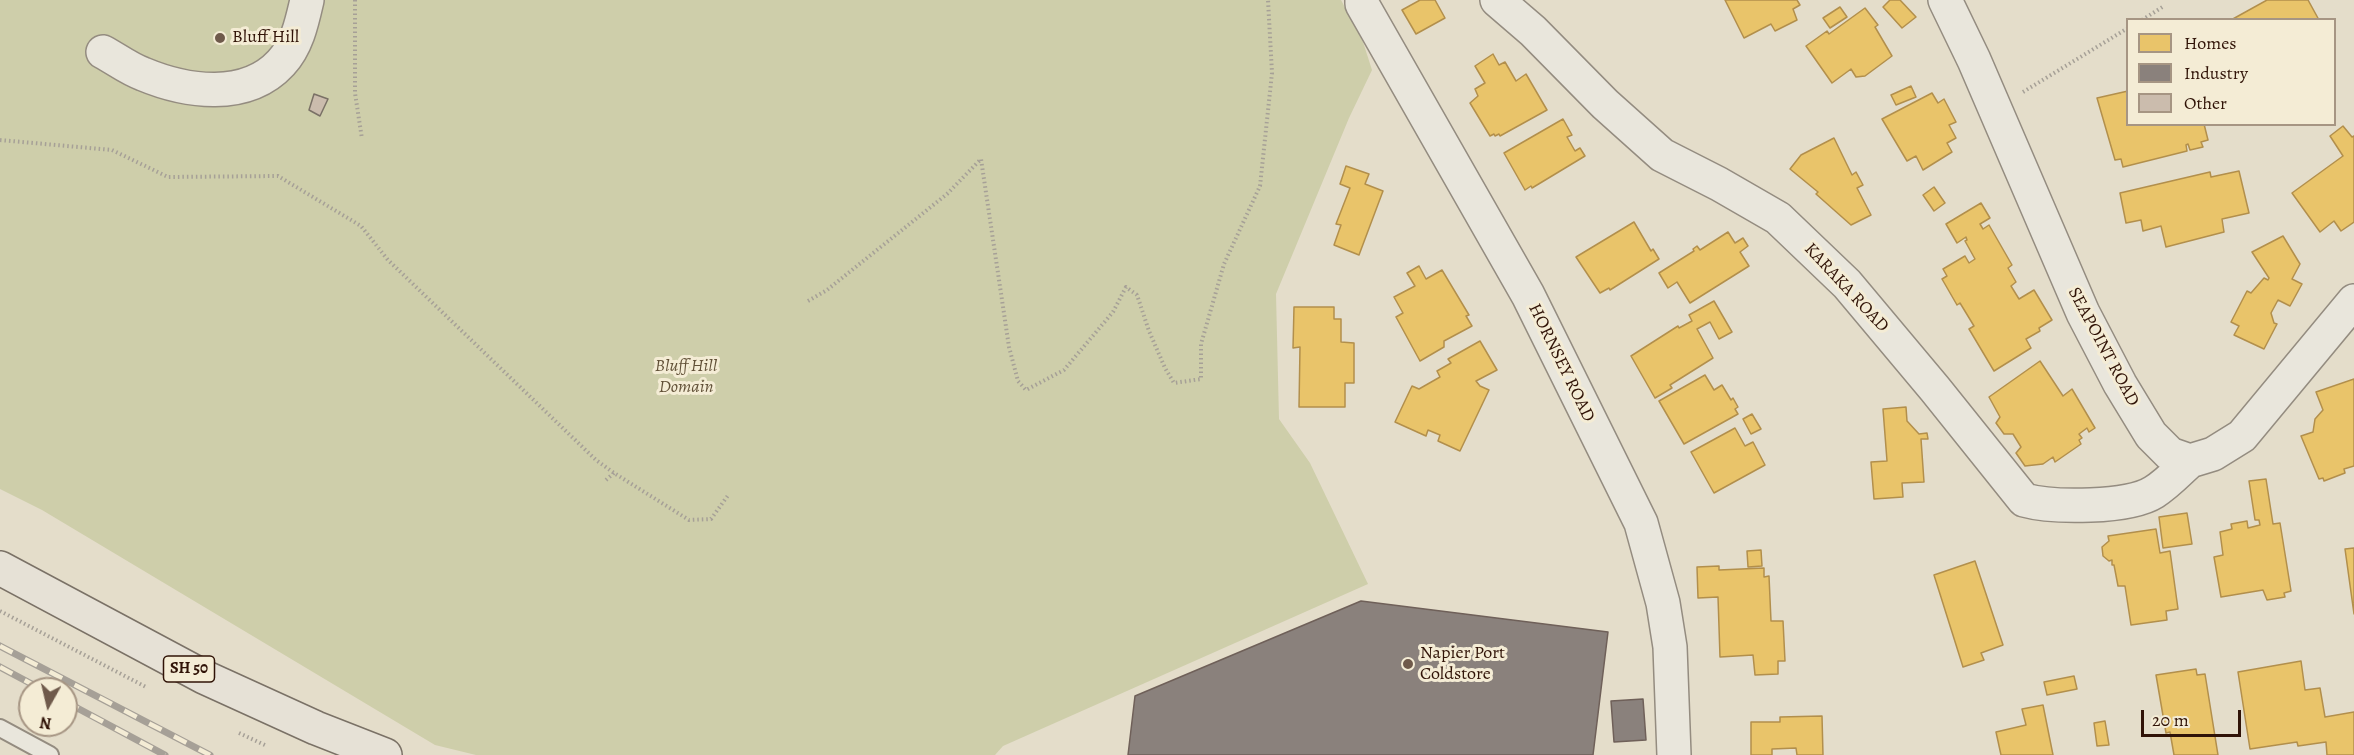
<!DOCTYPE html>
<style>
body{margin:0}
#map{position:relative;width:2354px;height:755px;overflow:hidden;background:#e4ddca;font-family:Alegreya,serif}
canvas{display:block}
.legend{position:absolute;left:2126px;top:18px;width:210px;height:108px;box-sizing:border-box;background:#f4ecd5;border:2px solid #a69583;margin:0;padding:8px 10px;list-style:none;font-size:18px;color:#301307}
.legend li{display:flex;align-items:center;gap:12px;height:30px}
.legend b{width:30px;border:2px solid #a69583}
.north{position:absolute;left:18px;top:677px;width:60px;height:60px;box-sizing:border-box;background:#f4ecd5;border:2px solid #a69583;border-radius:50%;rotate:188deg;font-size:16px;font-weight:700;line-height:24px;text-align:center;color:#301307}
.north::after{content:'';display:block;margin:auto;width:21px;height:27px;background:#6f5a4b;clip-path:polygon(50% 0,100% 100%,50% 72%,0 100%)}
.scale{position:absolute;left:2141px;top:710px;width:100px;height:27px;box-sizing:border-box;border:3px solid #301307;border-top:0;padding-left:8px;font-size:18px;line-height:21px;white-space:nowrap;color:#301307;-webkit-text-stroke:4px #f4ecd5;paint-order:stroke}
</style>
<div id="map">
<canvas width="2354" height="755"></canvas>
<ul class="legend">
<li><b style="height:16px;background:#e9c46a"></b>Homes</li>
<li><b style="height:16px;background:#8a817c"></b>Industry</li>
<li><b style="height:16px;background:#cbbcad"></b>Other</li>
</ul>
<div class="north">N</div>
<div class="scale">20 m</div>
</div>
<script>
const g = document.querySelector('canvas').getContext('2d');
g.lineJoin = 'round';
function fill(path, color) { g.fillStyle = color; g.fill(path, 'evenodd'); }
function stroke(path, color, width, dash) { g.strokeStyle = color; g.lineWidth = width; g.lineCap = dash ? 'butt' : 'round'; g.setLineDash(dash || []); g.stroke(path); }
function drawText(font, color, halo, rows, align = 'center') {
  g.font = font + ' Alegreya,serif'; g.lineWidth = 6; g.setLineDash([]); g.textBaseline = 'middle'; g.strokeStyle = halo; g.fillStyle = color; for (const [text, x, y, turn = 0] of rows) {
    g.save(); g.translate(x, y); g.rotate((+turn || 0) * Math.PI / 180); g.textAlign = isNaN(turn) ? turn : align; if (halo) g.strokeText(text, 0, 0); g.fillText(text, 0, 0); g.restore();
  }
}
fill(new Path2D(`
 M0 0H1341L1363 42 1372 70 1349 118 1276 294 1279 419 1310 463 1368 584 1003 746 995 755H476L435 745 42 510 0 489Z`), '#ceceaa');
const homes = new Path2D(`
 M1420 0H1435L1445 18 1416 34 1402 10Z
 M1725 0H1797L1800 5 1793 9 1797 20 1775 31 1771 24 1744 38Z
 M1890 0H1900L1916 17 1902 28 1883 7Z
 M2267 0H2308L2319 20H2231Z
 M1840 7 1847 17 1830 28 1823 18Z
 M1865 8 1878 25 1875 27 1892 56 1865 76 1856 77 1851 69 1832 83 1806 46 1827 31 1829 34Z
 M1493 54 1499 65 1505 62 1516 81 1526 74 1547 110 1500 136 1499 134 1495 136 1494 134 1490 136 1470 103 1478 96 1475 89 1485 83 1475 66Z
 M1911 86 1916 97 1896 105 1891 95Z
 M2128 91V124H2204L2208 140 2201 142 2203 147 2190 150 2188 144 2186 145 2187 151 2123 167 2121 159 2115 160 2097 98Z
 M1932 93 1938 103 1944 99 1956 122 1949 125 1956 138 1947 143 1952 152 1923 170 1916 156 1907 161 1882 119Z
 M1563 119 1572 135 1567 137 1575 151 1580 148 1585 156 1532 188 1531 186 1525 190 1504 153Z
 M2343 126 2352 137 2354 136V222L2341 231 2334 221 2320 232 2292 193 2343 156 2330 136Z
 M1834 138 1852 175 1856 172 1863 185 1857 188 1871 215 1851 225 1816 194 1818 192 1790 169 1801 155Z
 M1346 166 1369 174 1365 184 1383 191 1359 255 1334 245 1341 225 1336 224 1350 188 1340 184Z
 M2239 171 2249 213 2222 219 2224 232 2166 247 2161 226 2143 231 2141 220 2126 223 2120 193 2210 172 2211 177Z
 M1934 187 1945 203 1934 211 1923 195Z
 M1981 203 1990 218 1980 224 1983 229 1989 225 2012 265 2008 268 2016 282 2011 286 2019 299 2034 290 2052 320 2039 328 2040 331 2026 339 2031 348 1994 371 1969 329 1974 326 1960 303 1957 305 1942 279 1947 276 1943 269 1965 256 1969 263 1975 259 1965 241 1967 240 1966 237 1957 243 1946 224Z
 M1634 222 1651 251 1653 249 1659 259 1610 290 1609 288 1600 293 1576 257Z
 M1728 232 1735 243 1743 238 1748 246 1740 252 1749 266 1690 303 1677 282 1668 288 1659 273 1694 251 1693 249 1697 246 1700 250Z
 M2283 236 2300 264 2292 279 2302 284 2290 306 2278 300 2271 313 2274 323 2277 324 2264 349 2234 335 2239 326 2231 322 2247 291 2251 293 2264 278 2268 280 2269 278 2252 252Z
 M1419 266 1426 279 1442 270 1469 315 1466 316 1472 326 1444 341V347L1420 361 1396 317 1403 313 1394 297 1415 286 1407 273Z
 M1714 301 1732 332 1719 339 1710 322 1697 329 1713 358 1670 385 1672 388 1655 398 1631 356 1678 326 1679 328 1692 321 1689 315Z
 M1294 307H1334V319H1341V342L1354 343V383H1345V407H1299L1300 347 1293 348Z
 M1480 341 1497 370 1476 381 1480 386 1489 390 1460 451 1438 441 1440 435 1428 430 1426 436 1395 422 1412 386 1419 389 1440 377 1437 371 1451 363 1448 359Z
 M2040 361 2063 396 2072 389 2095 428 2089 432 2087 428 2079 434 2082 438 2079 440 2081 444 2055 462 2053 457 2043 464 2025 466 2016 453 2021 447 2013 434H2004L1996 423 2000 417 1989 397Z
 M1705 375 1714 390 1722 385 1731 400 1733 398 1738 407 1735 409 1738 414 1684 444 1659 401Z
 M2354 379V466L2344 469 2345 473 2324 481 2323 478 2319 479 2301 436 2313 432 2315 419 2323 410 2316 392Z
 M1906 407 1907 421 1919 434 1927 433 1928 439H1921L1924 482 1902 483 1903 497 1874 499 1871 462 1887 461 1883 409Z
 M1752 414 1761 429 1751 434 1743 419Z
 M1735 428 1745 446 1753 442 1765 465 1714 493 1691 452Z
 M2266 479 2273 524 2280 523 2291 591 2284 593 2285 597 2267 600 2263 590 2221 597 2214 557 2223 555 2220 532 2232 529 2231 524 2247 521 2248 528 2260 525 2259 520H2255L2249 481Z
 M2187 513 2192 544 2163 548 2159 517Z
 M2156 529 2160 553 2170 551 2178 609 2166 611 2167 620 2131 625 2125 586H2118L2114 565H2112V560L2109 561 2103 556 2102 547 2109 541 2108 536Z
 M2354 548V614L2345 549Z
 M1761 550 1762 566 1748 567 1747 551Z
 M1975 561 2003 645 1981 653 1984 660 1963 667 1934 575Z
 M1719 566V570L1764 568V577L1769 576 1771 621H1783L1785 661H1778V674L1755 675 1753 655 1720 657 1718 597 1698 598 1697 567Z
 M2301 661 2305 690 2320 688 2325 717 2354 712V755H2327L2326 742 2298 746 2297 742 2250 749 2238 672Z
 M2196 669 2197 675 2205 674 2218 755H2174L2170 732 2166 733 2156 675Z
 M2074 676 2077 689 2047 695 2044 682Z
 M2043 705 2053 755H2001L1996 732 2026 725 2022 709Z
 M1822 716 1823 755H1797L1796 748 1772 749V755H1751V722H1780V717Z
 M2105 721 2109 745 2097 746 2094 723Z`);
fill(homes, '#e9c46a');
stroke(homes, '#b28f4c', 1.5);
const industry = new Path2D(`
 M1361 601 1608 632 1593 755H1128L1135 696Z
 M1643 699 1646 740 1614 742 1611 701Z`);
fill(industry, '#8a817c');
stroke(industry, '#6f6059', 1.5);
const building = new Path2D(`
 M314 94 328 99 320 116 309 110Z`);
fill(building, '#cbbcad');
stroke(building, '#7a7166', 1.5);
const service = new Path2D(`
 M0 728 50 755`);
const minor = new Path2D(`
 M1362 0V4L1528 295 1641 523 1663 603 1670 647 1674 755
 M1497 0 1533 31 1605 104 1662 155 1719 184 1778 218 1847 284 1935 389 2024 500C2053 508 2129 508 2154 492 2167 484 2179 471 2190 461
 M1945 0 1974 60 2083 313 2120 384 2151 435 2170 454 2190 461 2213 454 2242 436 2354 301
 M103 52C116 59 129 69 143 74 186 92 246 101 281 63 297 46 302 22 307 0`);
const trunk = new Path2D(`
 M0 568 204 677 316 728 385 755`);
stroke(service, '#948c80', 20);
stroke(minor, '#948c80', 36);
stroke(trunk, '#7a7166', 36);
stroke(new Path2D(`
 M355 0V93L362 139
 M2142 20 2164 6
 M2023 92 2128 28
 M0 140 112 150 168 177 278 176 361 226 388 260 596 460 614 473 689 520 711 519 729 494
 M808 301 827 290 947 194 981 159 1009 347 1018 381 1026 390 1064 370 1113 312 1126 287 1137 295 1149 331 1165 368 1174 383 1201 379V344L1224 264 1260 186 1272 73 1268 0
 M606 480 614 473
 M0 611 146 687
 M239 733 267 746`), '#a6a097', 4, [1.5, 3]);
stroke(service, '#e9e6dc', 16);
stroke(minor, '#e9e6dc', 33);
stroke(trunk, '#e6e1d6', 33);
const rail = new Path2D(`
 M0 646 210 755
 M0 667 41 689
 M66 702 165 755`);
stroke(rail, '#a6a097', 7);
stroke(rail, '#f4ecd5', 4.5, [14]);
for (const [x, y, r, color] of [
 [220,38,6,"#6f5a4b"],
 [1408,664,6,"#6f5a4b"]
]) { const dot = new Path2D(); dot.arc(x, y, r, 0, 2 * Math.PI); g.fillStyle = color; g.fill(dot); stroke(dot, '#f4ecd5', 2); }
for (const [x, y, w] of [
 [189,669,51]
]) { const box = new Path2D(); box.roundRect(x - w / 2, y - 13, w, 26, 4.5); g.fillStyle = '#f4ecd5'; g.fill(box); stroke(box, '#301307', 1.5); }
drawText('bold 16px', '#301307', null, [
 ["SH 50",189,669]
]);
drawText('18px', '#301307', '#f4ecd5', [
 ["Bluff Hill",232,38],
 ["Napier Port",1420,654],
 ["Coldstore",1420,675]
], 'left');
drawText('18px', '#301307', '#f4ecd5', [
 ["KARAKA ROAD",1846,288,47],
 ["SEAPOINT ROAD",2103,347,62],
 ["HORNSEY ROAD",1561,363,64]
]);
drawText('italic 18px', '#615037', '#f4ecd5', [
 ["Bluff Hill",686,367],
 ["Domain",686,388]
]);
</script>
